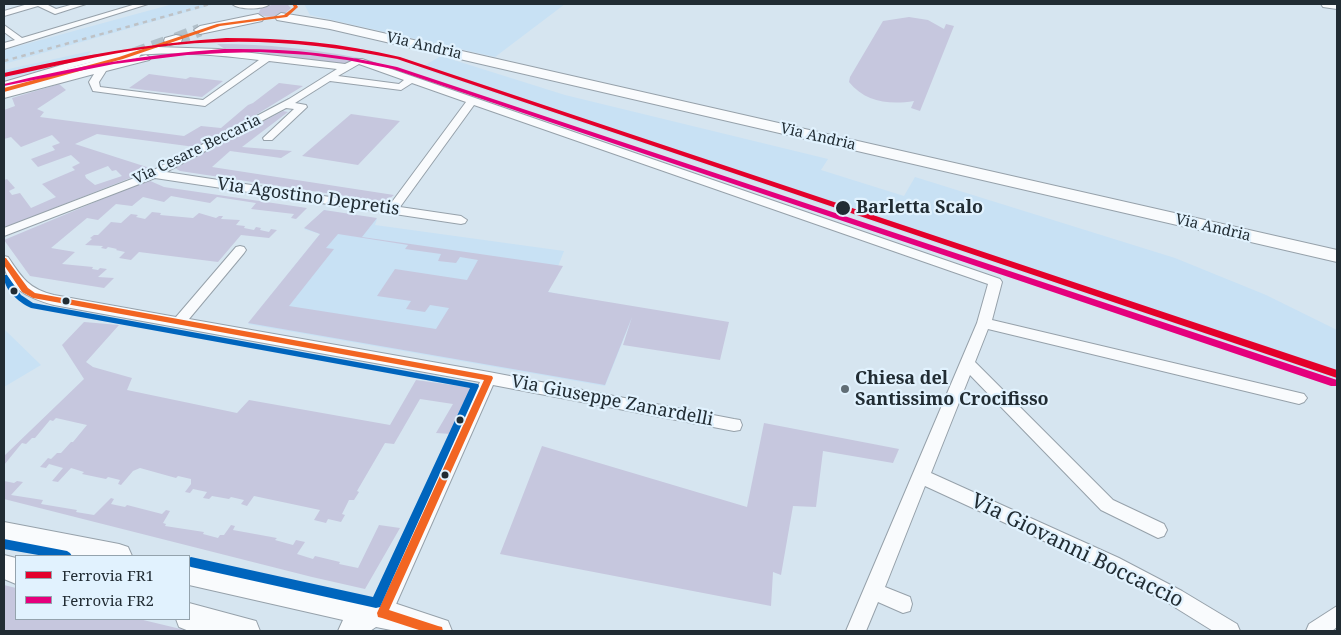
<!DOCTYPE html>
<style>
body{margin:0}
#map{position:relative;width:1341px;height:635px;overflow:hidden;background:#d6e5f0;font-family:"Noto Serif",serif}
canvas{display:block}
.frame{position:absolute;inset:0;border:5px solid #212c33;pointer-events:none}
.legend{position:absolute;left:15px;top:555px;width:175px;height:65px;box-sizing:border-box;background:#e1f2fe;border:1px solid #94a3ad;margin:0;padding:6px 9px;list-style:none;font-size:15px;color:#212c33}
.legend li{display:flex;align-items:center;gap:10px;height:25px}
.legend b{width:25px;border:1px solid #94a3ad}
</style>
<div id="map">
<canvas width="1341" height="635"></canvas>
<div class="frame"></div>
<ul class="legend">
<li><b style="height:6px;background:#e4002b"></b>Ferrovia FR1</li>
<li><b style="height:6px;background:#e5007d"></b>Ferrovia FR2</li>
</ul>
</div>
<script>
const g = document.querySelector('canvas').getContext('2d');
g.lineJoin = 'round';
function fill(path, color) { g.fillStyle = color; g.fill(path, 'evenodd'); }
function stroke(path, color, width, dash) { g.strokeStyle = color; g.lineWidth = width; g.lineCap = dash ? 'butt' : 'round'; g.setLineDash(dash || []); g.stroke(path); }
function drawText(font, color, halo, rows, align = 'center') {
  g.font = font + ' "Noto Serif",serif'; g.lineWidth = 4.5; g.setLineDash([]); g.textBaseline = 'middle'; g.strokeStyle = halo; g.fillStyle = color; for (const [text, x, y, turn = 0] of rows) {
    g.save(); g.translate(x, y); g.rotate((+turn || 0) * Math.PI / 180); g.textAlign = isNaN(turn) ? turn : align; if (halo) g.strokeText(text, 0, 0); g.fillText(text, 0, 0); g.restore();
  }
}
fill(new Path2D(`
 M173 4H215L4 64V50Z
 M304 4H565L495 57 310 15Z
 M91 51 83 60 4 79V70Z
 M441 56 565 95 828 159 821 170 904 196 915 177 1175 258 1266 295 1337 330V379L420 68Z
 M324 210 377 219 375 225 564 251 548 292 636 308 605 386 248 324 320 234 304 229Z
 M4 329 41 365 4 387Z`), '#c8e1f4');
fill(new Path2D(`
 M275 4 288 5 291 8C283 17 269 19 258 14L261 8Z
 M909 17 928 20 944 29 946 24 954 26 920 111 911 108 914 101C889 105 865 102 849 82L850 77 883 21Z
 M217 44C268 44 310 49 360 58L345 64 225 49Z
 M149 74 186 79 190 77 223 81 202 97 129 88Z
 M279 83 303 86 236 127 195 147 97 134 75 144 153 169 4 228V180L7 179 15 188 9 191 12 195 20 193 31 208 56 197 42 184 75 170 72 167 80 163 71 155 38 167 31 159 55 150 52 146 60 143 52 135 21 147 11 137 4 139V110L15 106 12 98 59 84 66 90 37 109 44 112 40 117 184 136 201 126 221 128 248 105 253 103ZM108 166 112 171 116 170 122 176 95 185 86 178 85 175Z
 M283 111 288 112 242 147 292 151 281 158 230 151 212 167 394 195 385 202 180 171 175 168Z
 M351 114 400 121 358 165 302 156Z
 M148 180 164 187 307 208 296 219 291 218 294 214 251 209 256 203 217 197 210 203 171 196 164 202 143 197 132 206 116 204 98 220 87 218 51 248 75 252 62 264 93 267 92 269 98 270 100 268 107 269 98 277 114 278 104 288 30 276 4 240Z
 M324 210 377 218 362 237 563 266 548 292 729 322 720 360 623 345 632 317 605 385 248 323 320 234 304 228ZM338 234 408 245 405 249 441 254 438 261 456 263 460 257 478 260 467 280 395 269 377 296 411 301 406 309 425 312 430 305 449 308 436 329 289 306 334 249 326 248Z
 M152 212 161 213 160 215 193 218 199 213 216 218 219 216H223L221 219 240 220 236 225 245 226 244 228 254 230 256 227 261 228 260 230 269 232 271 229 277 230 269 238 241 235 218 262 139 252 131 260 119 258 125 252 116 250 117 249 108 247 106 249 101 248 103 246 85 245 92 239 90 238 94 235H98L111 222 121 223 131 214 138 215 136 217 145 219Z
 M84 322 119 325 86 362 93 367 132 378 127 390 237 413 249 400 390 425 416 380 474 388 451 434 436 433 453 404 420 399 394 444 385 443 357 491 359 492 354 500H349L342 514 345 515 341 522 328 519 326 523 314 520 320 510 254 496 247 506 241 504 244 500 231 497 229 499 212 496 209 499 203 498 207 492 193 489 190 493 185 492 191 484V479L178 476 176 478 140 468 133 471 121 485 118 484 120 480 108 477 106 479 82 474 84 472 71 468 58 482 52 481 63 468 49 464 46 468 40 467 48 458 51 459 57 453H61L71 442H73L87 425 56 418 53 421 50 420 35 438H32L26 444 22 443 4 465V456L84 379 62 345Z
 M764 423 899 449 893 463 823 451 816 507 793 506 781 575 773 572 771 606 500 554 542 446 747 507Z
 M4 481 14 483 17 481 23 482 11 495 43 500 41 504 77 510 76 512 94 515 111 498 114 499 111 504 125 507 127 505 162 514 166 510 170 511 163 523 166 524 165 526 204 532 203 534 218 538 220 535H224L231 525 235 526 233 530 277 538 275 540 293 545 296 540 305 542 297 554 313 559 315 556 340 562 339 564 358 568 379 525 400 528 365 589 312 577 4 499Z
 M4 585 16 588V619H139L189 631H4Z`), '#c6c7de');
stroke(new Path2D(`
 M176 39 200 30
 M134 54 170 41`), '#b2c0ca', 13, [13, 7]);
const street = new Path2D(`
 M28 4H46L56 9 74 4H86L55 14 38 6 4 16V11Z
 M136 4H148L4 49V43L15 40 4 32V25L22 38Z
 M157 47 218 49 345 64 356 59H362L1000 279 1002 282 992 320 1304 394 1307 398 1304 402 1299 404 988 329 975 362 1113 500 1164 524 1167 530 1164 536 1158 538 1101 510 970 375 931 473 1119 558 1182 591 1237 624 1240 631H1213L1168 603 1107 570 925 486 885 587 910 597 912 604 910 611 903 613 878 602 866 631H846L977 323 988 284 474 105 400 207 461 216 467 220 465 223 461 224 155 178 4 236V228L150 172 289 99 337 69 269 61 205 106 93 91 89 82 94 74 4 98V92L146 55 151 58 149 60 106 71 99 82 100 87 203 100 259 60C204 53 147 49 92 62 62 69 34 81 4 88V82L92 56ZM359 64 404 80 399 84 338 76ZM330 81 401 90 412 83 466 102 389 206 166 172 286 108 294 109 263 138 264 140H272L307 107 306 105 295 103Z
 M240 246 244 247 246 250 244 253 189 319 489 372 734 419 740 420 742 425 740 430 734 431 493 385 389 620 382 622 375 620 372 613 480 382 54 305C28 298 2 287 4 256L8 257C22 278 29 289 54 295L176 317 236 247Z
 M1337 606V627L1332 631H1306L1309 624Z`);
const secondary = new Path2D(`
 M232 4H270C263 10 239 10 232 4Z
 M1321 4H1337V9L1323 7Z
 M281 13 330 21 1337 250V262L330 29 277 20 275 17Z
 M258 14 264 18 262 21 200 34 194 30 200 26Z
 M176 35 181 36 182 39 181 42 170 45 164 41 165 38Z
 M134 50 141 54 139 57 4 94V86Z
 M4 522 119 544 128 547 132 556H57L4 546Z
 M4 555 16 558V584L4 579Z
 M189 559 371 599H382L448 621 452 631H396L376 627 370 631H338L343 620 189 585Z
 M189 603 256 621 260 631H189L179 627 176 619H189Z`);
stroke(street, '#96a1aa', 2);
stroke(secondary, '#96a1aa', 2);
fill(street, '#f9fbfd');
fill(secondary, '#f9fbfd');
stroke(new Path2D(`
 M4 61 210 4`), '#bec2c6', 2.5, [4.5, 4.5]);
fill(new Path2D(`
 M292 4H296L298 7 287 17 220 26 123 59 4 92V88L119 57 217 24 284 15 294 7Z
 M4 258H6L28 288 35 293 492 376 493 378 389 610 438 626 442 627 443 631H422L382 618 378 617 377 613 484 380 33 298 22 292 4 265Z`), '#f26522');
fill(new Path2D(`
 M4 275H7L21 295 33 303 478 384 479 386 380 607 376 608 191 567 189 566V558L191 557 373 597 470 388 31 308C18 302 3 289 4 275Z
 M4 539 67 551 70 553 72 556H44L4 549Z`), '#0065bd');
fill(new Path2D(`
 M226 38C285 38 342 43 400 57L1337 370V378L397 59C315 42 233 36 150 48 101 55 52 67 4 77V73C78 56 151 43 226 38Z`), '#e4002b');
fill(new Path2D(`
 M224 49C285 48 338 53 397 67L1337 380V386H1331L393 69 347 60 310 55 260 52 224 53 187 55 114 64 4 86V84C76 66 149 54 224 49Z`), '#e5007d');
for (const [x, y, r, color] of [
 [843,208,8,"#212c33"],
 [14,291,4.5,"#212c33"],
 [66,301,4.5,"#212c33"],
 [845,389,5,"#606d75"],
 [460,420,4.5,"#212c33"],
 [445,475,4.5,"#212c33"]
]) { const dot = new Path2D(); dot.arc(x, y, r, 0, 2 * Math.PI); g.fillStyle = color; g.fill(dot); stroke(dot, '#e1f2fe', 2); }
drawText('15px', '#212c33', '#e1f2fe', [
 ["Via Andria",424,46,13],
 ["Via Andria",818,137,13],
 ["Via Cesare Beccaria",197,150,-26],
 ["Via Andria",1213,228,13]
]);
drawText('18px', '#212c33', '#e1f2fe', [
 ["Via Agostino Depretis",308,197,8],
 ["Via Giuseppe Zanardelli",612,401,11]
]);
drawText('bold 18px', '#212c33', '#e1f2fe', [
 ["Barletta Scalo",856,208]
], 'left');
drawText('bold 18px', '#212c33', '#e1f2fe', [
 ["Chiesa del",855,379],
 ["Santissimo Crocifisso",855,400]
], 'left');
drawText('21px', '#212c33', '#e1f2fe', [
 ["Via Giovanni Boccaccio",1077,551,26]
]);
</script>
